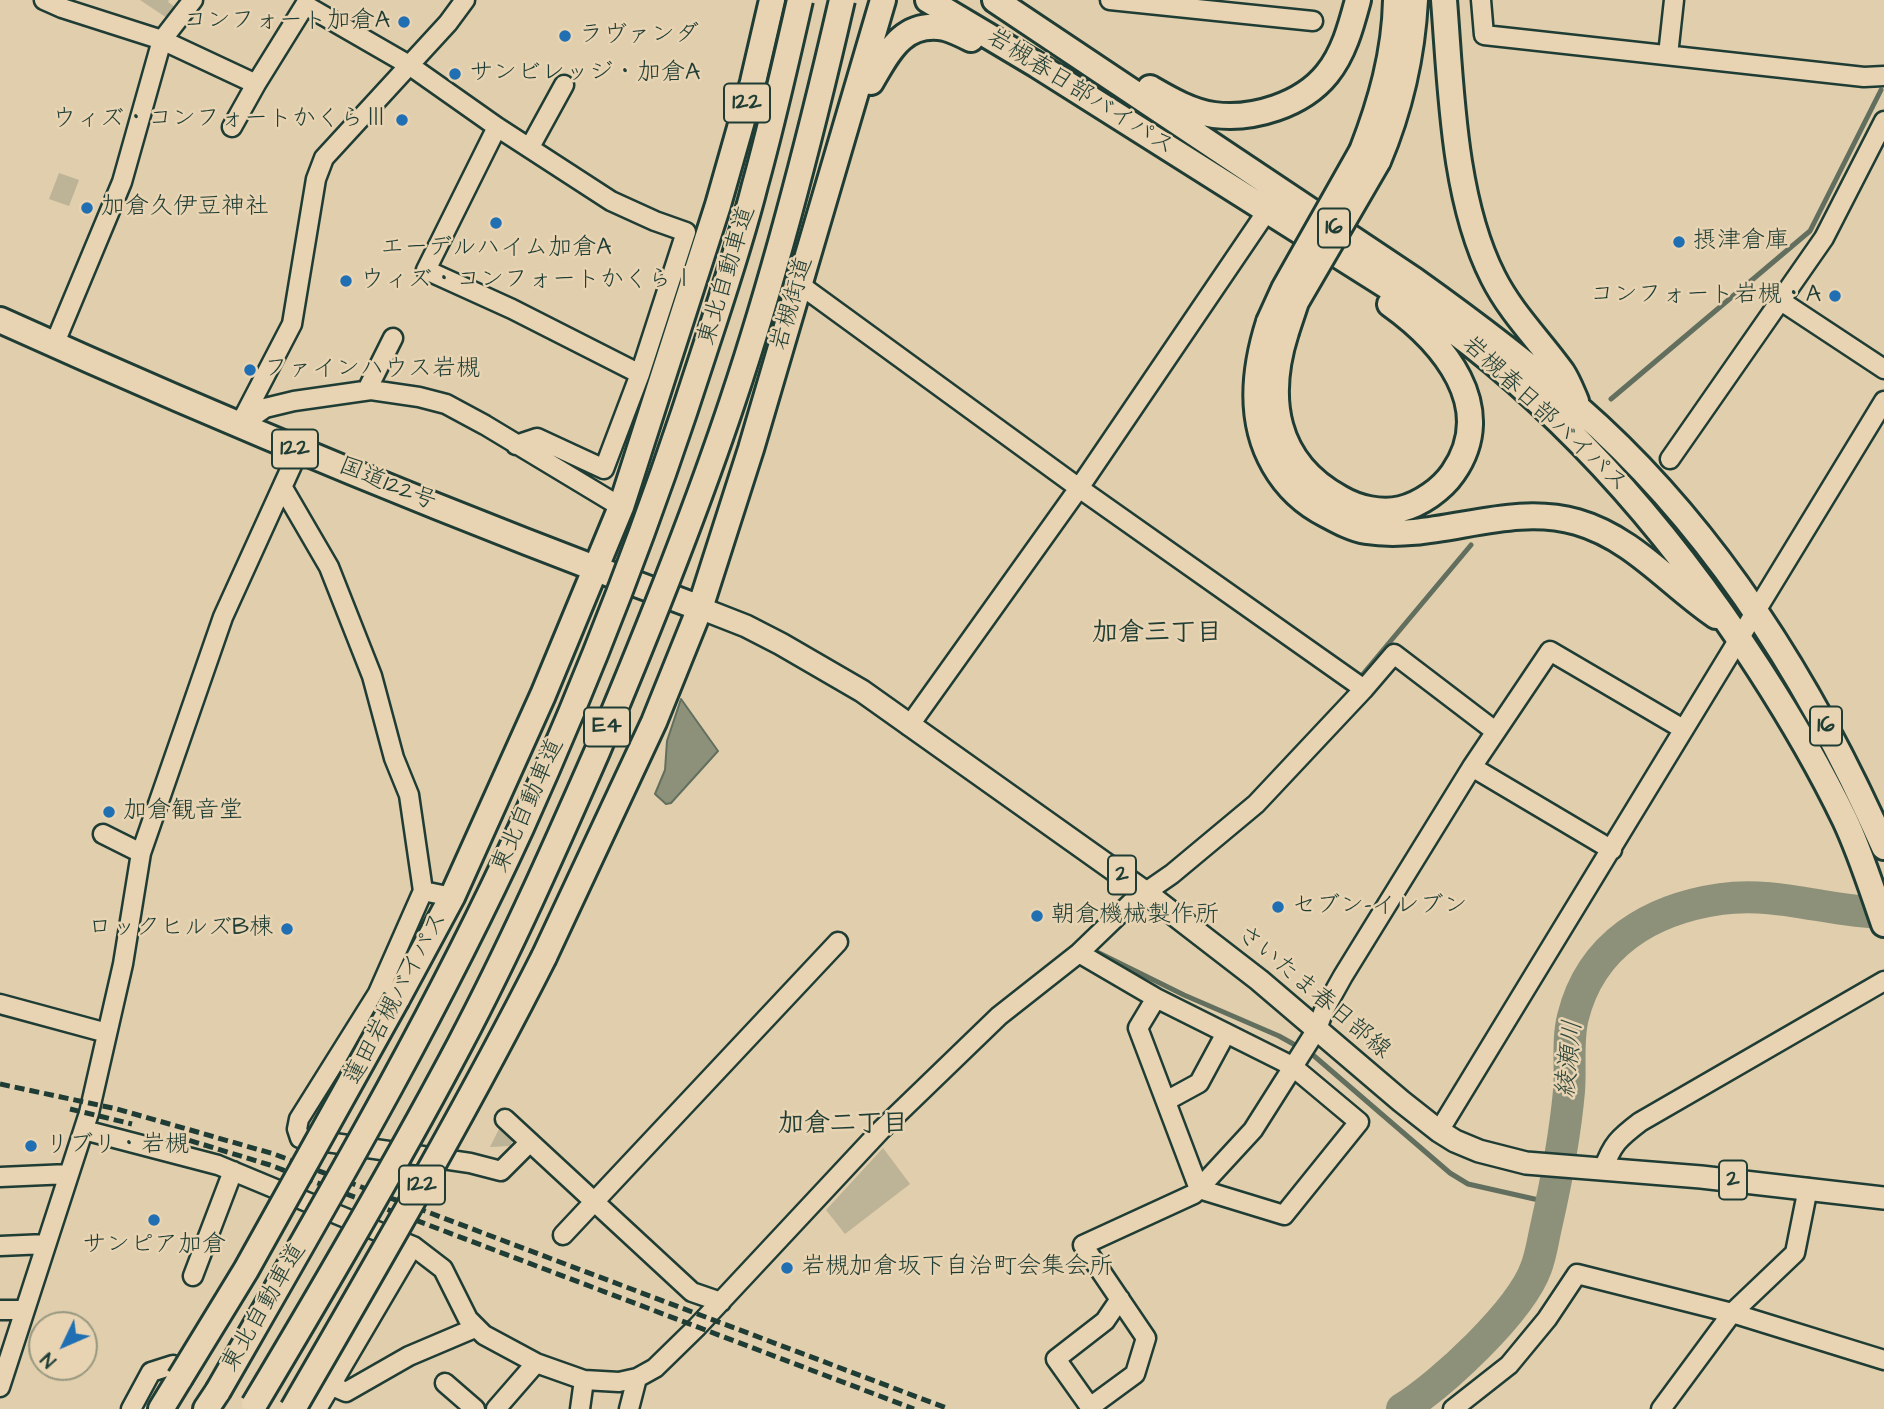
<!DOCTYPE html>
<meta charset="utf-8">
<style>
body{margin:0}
#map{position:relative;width:1884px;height:1409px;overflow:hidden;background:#e0cead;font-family:"Architects Daughter",sans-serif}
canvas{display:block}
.north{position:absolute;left:28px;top:1311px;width:70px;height:70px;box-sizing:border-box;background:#e8d4b2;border:2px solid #989880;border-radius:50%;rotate:226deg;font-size:19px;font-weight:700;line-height:28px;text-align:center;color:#1f3d34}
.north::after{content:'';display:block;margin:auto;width:24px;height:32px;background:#1f6fb2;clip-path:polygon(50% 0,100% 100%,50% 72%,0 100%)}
</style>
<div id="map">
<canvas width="1884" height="1409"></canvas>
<div class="north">N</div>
</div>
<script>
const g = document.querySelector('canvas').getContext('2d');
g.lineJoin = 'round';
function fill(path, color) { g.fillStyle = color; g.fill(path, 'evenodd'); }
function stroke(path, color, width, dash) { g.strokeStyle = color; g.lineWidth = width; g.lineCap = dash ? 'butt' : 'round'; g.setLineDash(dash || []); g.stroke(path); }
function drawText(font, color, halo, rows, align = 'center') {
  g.font = font + ' "Architects Daughter","Klee One",sans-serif'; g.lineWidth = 5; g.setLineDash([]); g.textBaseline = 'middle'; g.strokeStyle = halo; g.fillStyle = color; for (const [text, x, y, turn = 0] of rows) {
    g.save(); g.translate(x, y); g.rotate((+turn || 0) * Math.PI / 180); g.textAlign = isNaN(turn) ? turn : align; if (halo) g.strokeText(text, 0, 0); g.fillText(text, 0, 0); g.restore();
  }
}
fill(new Path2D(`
 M140 0H169L168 2 175 7 167 18Z
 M59 173 79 180 69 206 49 199Z
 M500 1127 514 1138 510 1146 490 1147Z
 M883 1148 910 1184 845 1234 826 1210Z`), '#bdb397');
const water = new Path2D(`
 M681 699 718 751 671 803 666 804 655 794 665 770 667 741Z`);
fill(water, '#8e917a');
stroke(water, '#626f5e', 2);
stroke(new Path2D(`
 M1611 399 1810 231 1881 90
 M1363 674 1471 545
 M1097 952 1184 995 1279 1036 1313 1055 1450 1173 1468 1184 1552 1203`), '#626f5e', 5);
stroke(new Path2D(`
 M1402 1409C1441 1385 1520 1312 1536 1268 1541 1255 1543 1240 1546 1227 1556 1183 1565 1136 1569 1091 1571 1067 1567 1040 1573 1017 1591 944 1651 909 1721 899 1776 891 1829 912 1884 913`), '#8e917a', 32);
const minor = new Path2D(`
 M44 0 62 8 162 40 256 84 305 5 409 65 497 127 611 201 655 221 686 232 640 374 604 469 537 438 516 445
 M1110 0 1313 21
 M1481 0 1484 35 1864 77 1884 76
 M1668 55 1674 0
 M232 127 256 84
 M497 127 426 270 512 309 640 374
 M530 147 564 85
 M799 284 1079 488 1364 689
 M1781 301 1884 369
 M54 345 122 182 162 40 193 0
 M367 390 393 338
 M242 424 265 408 294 401 371 390 419 397 446 404 485 425 621 507
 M239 426 292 324 316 179 324 158 448 23 465 0
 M1670 459 1824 238 1884 121
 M283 488 329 567 372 676 394 758 409 795 423 891
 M909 726 1079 488 1267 211
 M1472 767 1612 850
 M103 834 141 853
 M452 897 423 891 378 993 299 1119 297 1129 300 1138 470 1163 501 1171 530 1142
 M1079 953 1156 998 1292 1066 1359 1122 1284 1215 1199 1189 1138 1028 1156 998
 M0 1004 107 1033
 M1166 1101 1199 1083 1226 1033
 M505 1119 692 1292 721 1302
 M84 1130 218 1165 413 1246 443 1269 468 1319 484 1335 536 1363 584 1380 619 1382 637 1378 655 1368 697 1327 881 1130 999 1016 1079 953 1133 901 1172 874 1256 804 1364 689 1394 654 1495 731
 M1439 1131 1884 401
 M1603 1170C1612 1144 1619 1138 1640 1122L1884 981
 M0 1177 69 1174
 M563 1235 838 942
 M0 1246 46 1244
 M193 1276 233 1171
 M1120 1299 1105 1321 1056 1359 1090 1407 1135 1374 1146 1338 1083 1245 1194 1194 1253 1130 1317 1029 1324 1010 1343 976 1472 767 1550 651 1683 729
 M0 1310H25
 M445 1383 475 1409
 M330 1385 346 1392 409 1356 475 1328
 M0 1387 89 1113 123 964 141 853 223 617 299 450
 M131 1409 151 1372 173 1365
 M317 1409 413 1246
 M496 1409 536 1363
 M580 1409 584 1380
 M629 1409 637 1378
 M1453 1409 1509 1365 1547 1319 1577 1274 1732 1313 1884 1360
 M1661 1409 1732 1313 1795 1253 1808 1188`);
const major = new Path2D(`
 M700 608 746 626 781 644 862 691 1145 892 1259 980 1401 1101 1439 1131 1455 1141 1479 1151 1526 1163 1701 1177 1884 1198`);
const highway = new Path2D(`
 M928 0 1037 65 1425 310C1560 405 1670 531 1759 669 1790 717 1820 768 1845 820 1861 854 1872 890 1884 924
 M995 0 1414 280C1470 320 1525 361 1577 407 1714 526 1811 682 1884 847
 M1444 0C1451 88 1453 198 1493 277 1511 313 1539 340 1562 372 1568 381 1572 392 1576 401
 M871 82C888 53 903 20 945 28 953 30 963 35 971 39
 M1150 88C1169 99 1191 112 1214 115 1253 120 1302 105 1327 74 1344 53 1351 26 1358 0
 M1362 151C1381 102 1395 53 1396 0
 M1378 161C1400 109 1412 57 1415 0
 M0 320C230 424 463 520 700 608
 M1269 322C1254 369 1248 420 1274 465 1286 486 1305 504 1327 515 1340 522 1353 529 1366 531 1437 542 1506 502 1577 522 1633 538 1670 585 1716 616
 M1286 332C1265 398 1274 462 1340 498 1357 508 1381 514 1401 509 1421 504 1442 489 1453 473 1499 407 1443 342 1390 304
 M544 957 654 722 700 608 751 449 883 0
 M397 999 452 897 543 695 621 507 718 205 753 82 772 0
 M161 1409 180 1378
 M206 1409 218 1391`);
stroke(minor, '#1f3d34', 23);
stroke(major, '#1f3d34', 26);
stroke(highway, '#1f3d34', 30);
stroke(minor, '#e8d4b2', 18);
stroke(major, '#e8d4b2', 21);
stroke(highway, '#e8d4b2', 24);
stroke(new Path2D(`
 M0 1084 117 1109 274 1154 949 1409
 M70 1109 132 1124
 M175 1136 270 1165 914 1409`), '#1f3d34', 5, [10, 5]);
const highwayBridge = new Path2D(`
 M1269 322 1284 289 1362 151
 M1286 332 1296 302 1378 161
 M180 1378 246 1270 397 999
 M218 1391C324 1206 432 1022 521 828 591 673 652 514 704 352 722 297 741 241 755 185 772 124 786 62 800 0
 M254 1405C325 1286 395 1167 460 1044 510 949 554 850 597 752 646 636 693 520 733 400 777 269 811 135 842 0
 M293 1409C379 1260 466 1111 544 957`);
stroke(highwayBridge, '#1f3d34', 30, []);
stroke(highwayBridge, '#e8d4b2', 24);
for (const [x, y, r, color] of [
 [404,22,7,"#1f6fb2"],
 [565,36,7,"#1f6fb2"],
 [455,74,7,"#1f6fb2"],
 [402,120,7,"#1f6fb2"],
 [87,208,7,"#1f6fb2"],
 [496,223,7,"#1f6fb2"],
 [1679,242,7,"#1f6fb2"],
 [346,281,7,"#1f6fb2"],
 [1835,296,7,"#1f6fb2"],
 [250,370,7,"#1f6fb2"],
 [109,812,7,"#1f6fb2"],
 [1278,907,7,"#1f6fb2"],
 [1037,916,7,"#1f6fb2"],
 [287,929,7,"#1f6fb2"],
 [31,1146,7,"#1f6fb2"],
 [154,1220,7,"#1f6fb2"],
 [787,1268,7,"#1f6fb2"]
]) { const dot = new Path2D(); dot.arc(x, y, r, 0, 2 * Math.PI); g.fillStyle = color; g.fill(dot); stroke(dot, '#e8d4b2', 2.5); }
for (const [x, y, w] of [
 [747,103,46],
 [1334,228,32],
 [295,449,46],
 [1826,726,32],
 [607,727,46],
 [1122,875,28],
 [1733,1180,28],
 [422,1185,46]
]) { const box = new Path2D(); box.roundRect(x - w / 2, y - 19.5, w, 39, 5); g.fillStyle = '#e8d4b2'; g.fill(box); stroke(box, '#1f3d34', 2); }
drawText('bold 23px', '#1f3d34', null, [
 ["122",747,103],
 ["16",1334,228],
 ["122",295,449],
 ["16",1826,726],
 ["E4",607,727],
 ["2",1122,875],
 ["2",1733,1180],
 ["122",422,1185]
]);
drawText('24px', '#1f3d34', '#e8d4b2', [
 ["コンフォート加倉A",390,22,"right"],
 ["ラヴァンダ",579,36],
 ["サンビレッジ・加倉A",469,74],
 ["ウィズ・コンフォートかくらⅢ",388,120,"right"],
 ["加倉久伊豆神社",101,208],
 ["摂津倉庫",1693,242],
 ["エーデルハイム加倉A",496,249,"center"],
 ["ウィズ・コンフォートかくらⅠ",360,281],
 ["コンフォート岩槻・A",1821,296,"right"],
 ["ファインハウス岩槻",264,370],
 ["加倉観音堂",123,812],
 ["セブン-イレブン",1292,907],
 ["朝倉機械製作所",1051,916],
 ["ロックヒルズB棟",273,929,"right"],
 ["リブリ・岩槻",45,1146],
 ["サンピア加倉",154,1246,"center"],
 ["岩槻加倉坂下自治町会集会所",801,1268]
], 'left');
drawText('24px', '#1f3d34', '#e8d4b2', [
 ["岩槻春日部バイパス",1080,93,32],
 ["東北自動車道",728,276,-73],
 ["岩槻街道",793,304,-74],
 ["岩槻春日部バイパス",1544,415,43],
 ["国道122号",387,485,22],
 ["東北自動車道",529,806,-66],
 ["さいたま春日部線",1313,993,40],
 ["蓮田岩槻バイパス",397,999,-62],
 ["東北自動車道",265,1308,-60]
]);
drawText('bold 26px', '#1f3d34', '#e8d4b2', [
 ["加倉三丁目",1157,635],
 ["加倉二丁目",843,1126]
]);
drawText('italic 26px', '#304a3e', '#e8d4b2', [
 ["綾瀬川",1571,1059,-84]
]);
</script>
